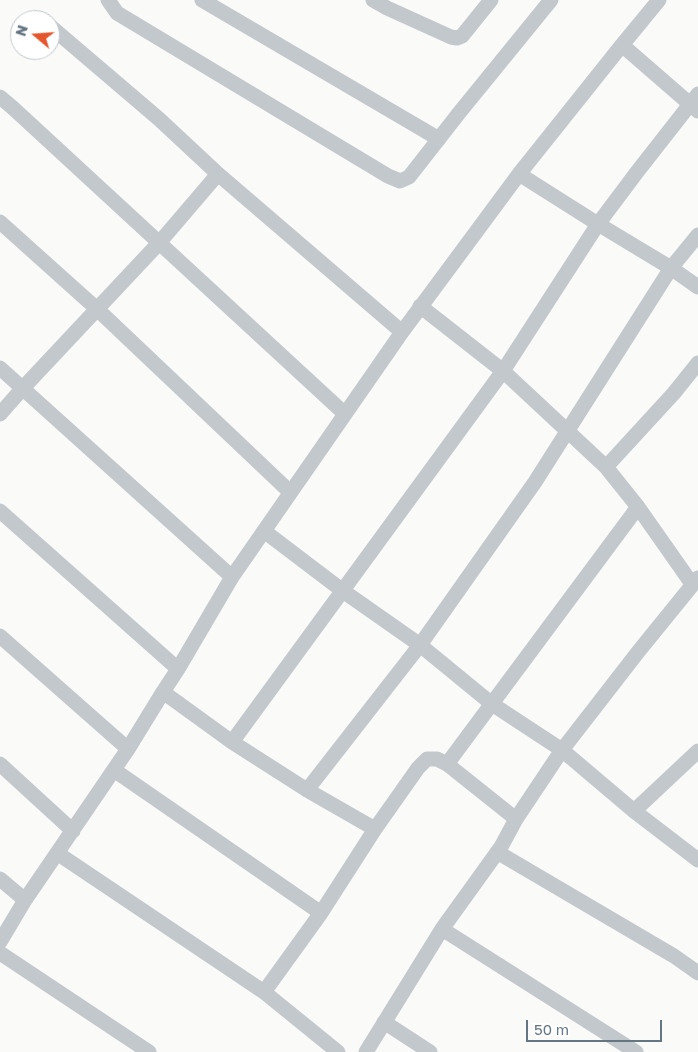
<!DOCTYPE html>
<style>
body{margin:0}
#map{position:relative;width:698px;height:1052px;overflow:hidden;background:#fafaf8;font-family:"Golos Text",sans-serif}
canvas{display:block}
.north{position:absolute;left:10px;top:10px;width:50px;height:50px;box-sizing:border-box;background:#fff;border:1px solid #c1c8cd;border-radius:50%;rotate:288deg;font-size:14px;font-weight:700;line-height:20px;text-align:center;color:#657683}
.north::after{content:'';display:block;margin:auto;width:18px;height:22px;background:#e4572e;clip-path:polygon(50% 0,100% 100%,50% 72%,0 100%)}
.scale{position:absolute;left:526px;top:1020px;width:136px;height:22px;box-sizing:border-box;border:2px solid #657683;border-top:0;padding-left:6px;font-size:15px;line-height:18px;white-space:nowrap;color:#657683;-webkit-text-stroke:4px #fff;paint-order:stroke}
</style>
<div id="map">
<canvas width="698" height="1052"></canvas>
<div class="north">N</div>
<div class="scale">50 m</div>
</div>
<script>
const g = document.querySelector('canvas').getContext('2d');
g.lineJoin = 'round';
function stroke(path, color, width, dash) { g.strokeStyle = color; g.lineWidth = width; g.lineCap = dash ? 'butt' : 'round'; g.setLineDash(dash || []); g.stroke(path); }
stroke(new Path2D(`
 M108 0 117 13 388 176 400 181 409 177 459 113 551 0
 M202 0 439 139
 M373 0 387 8 451 37 457 38 462 36 491 0
 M50 26 159 119 218 174 402 332
 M622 45 698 111
 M0 97 13 108 345 414
 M519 174 598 224 671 268 698 287
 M0 222 97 309 290 492
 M420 306 503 371 606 467 638 507 692 584
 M0 368 232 577
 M0 414 22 389 159 243 218 174
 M606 467 674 393 698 363
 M0 511 178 669
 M264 531 343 591 420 645 492 704 562 750 634 811 698 860
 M0 636 128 749
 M163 692 232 742 307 790 375 829
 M232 742 503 371 598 224 637 172 698 94
 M0 764 73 831
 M447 764 638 507
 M114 770 321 913
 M307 790 420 645 535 482 671 268 698 235
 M634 811 698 751
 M497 852 674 956 698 973
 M57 853 264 992 338 1052
 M0 879 25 900
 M442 929 636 1052
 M0 942 25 900 128 749 163 692 178 669 232 577 402 332 519 174 622 45 659 0
 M0 953 149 1052
 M264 992 321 913 375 829 418 768 427 759H437L447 764 516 819
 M384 1022 430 1052
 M366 1052 442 929 501 847 516 819 562 750 638 652 698 578`), '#c3c8cc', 15);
</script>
